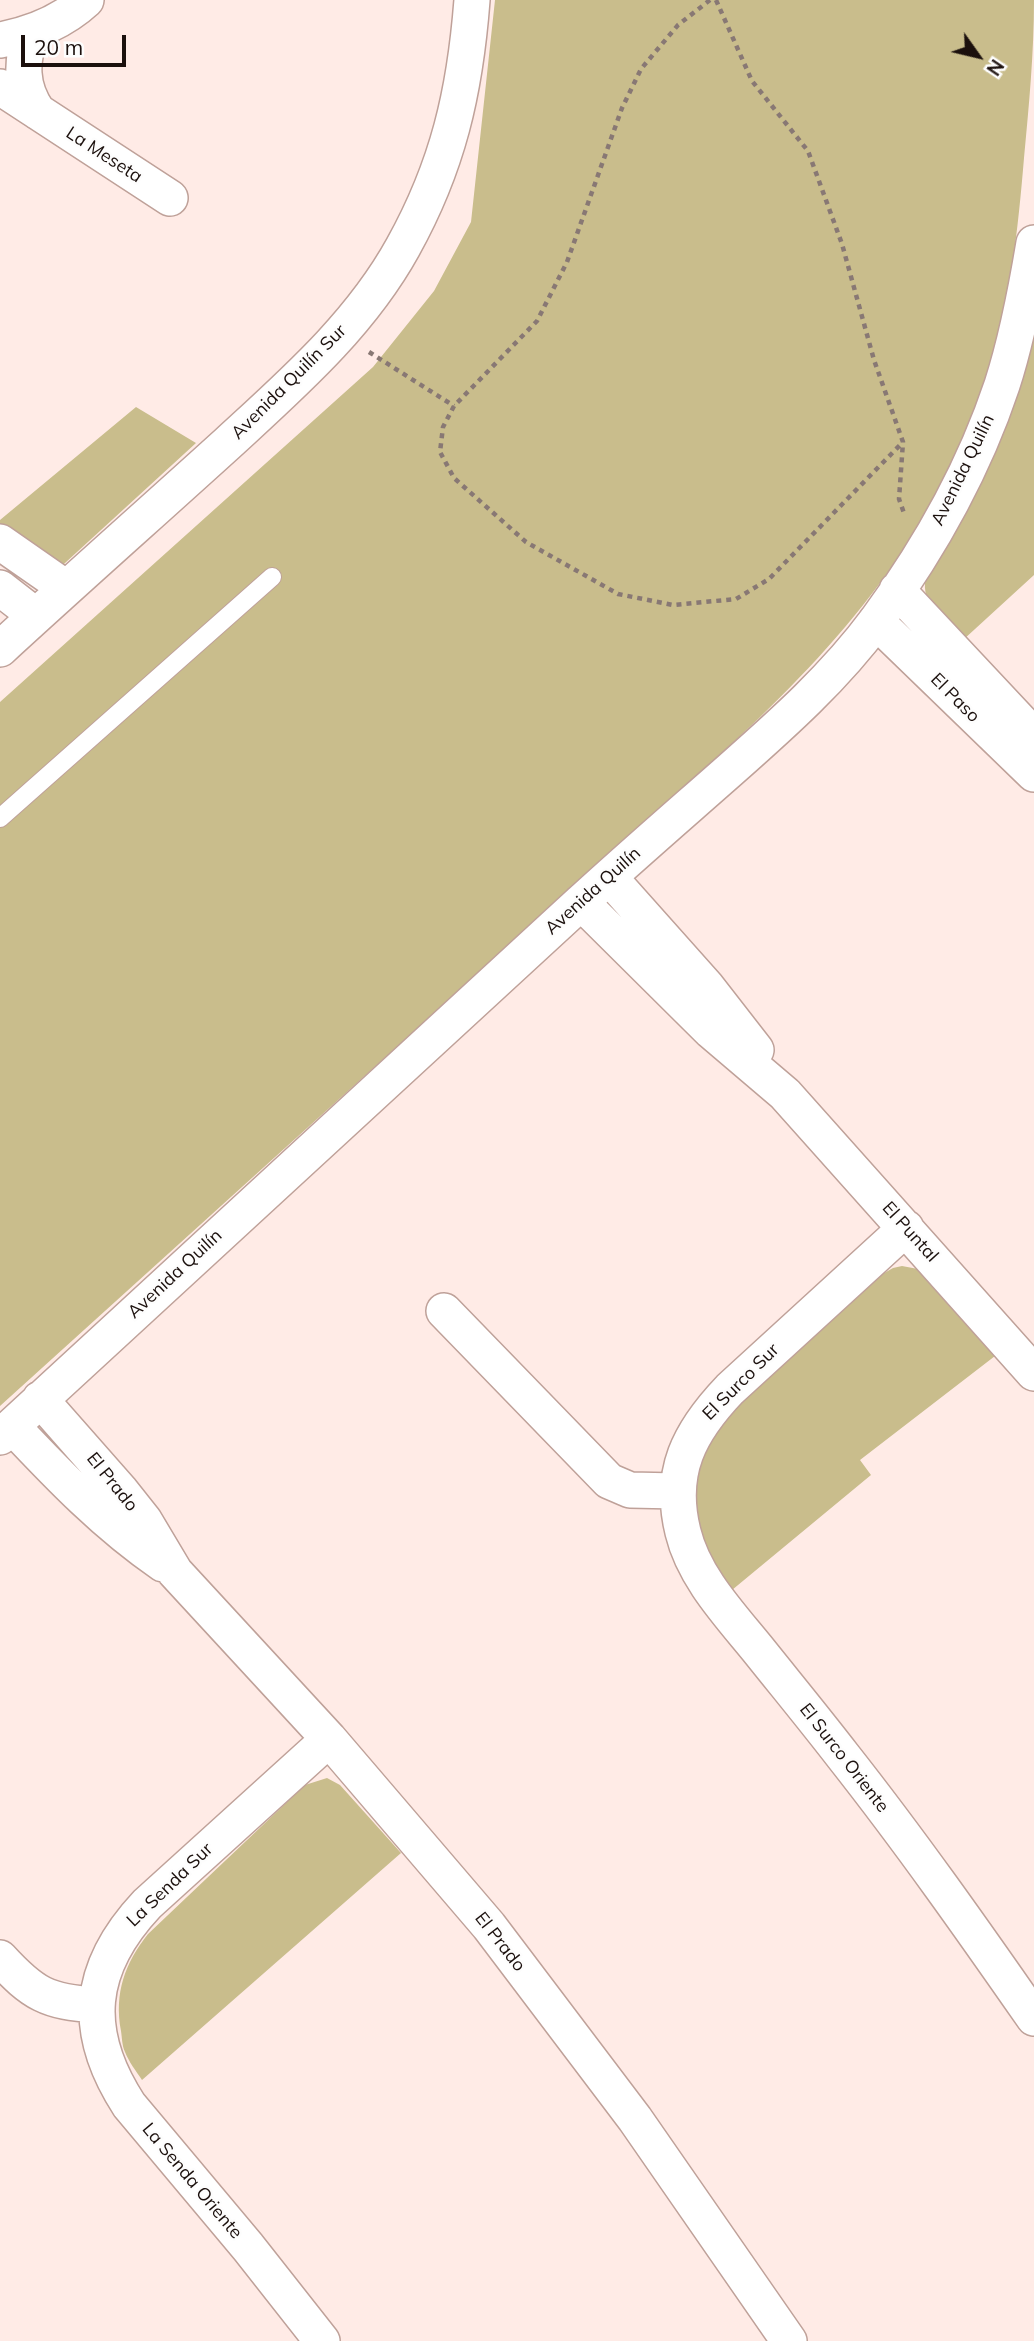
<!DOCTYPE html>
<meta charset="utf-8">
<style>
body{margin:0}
#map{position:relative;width:1034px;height:2341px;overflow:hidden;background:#ffebe6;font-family:Mulish,sans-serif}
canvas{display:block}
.north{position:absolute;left:943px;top:21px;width:70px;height:70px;-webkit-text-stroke:5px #fdfdfd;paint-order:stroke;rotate:124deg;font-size:19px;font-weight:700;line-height:28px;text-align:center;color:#1b100d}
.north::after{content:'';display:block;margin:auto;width:24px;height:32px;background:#1b100d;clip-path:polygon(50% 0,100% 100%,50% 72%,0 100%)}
.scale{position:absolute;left:21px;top:35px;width:105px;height:32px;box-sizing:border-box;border:4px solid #1b100d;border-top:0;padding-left:9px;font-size:21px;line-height:24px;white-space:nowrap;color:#1b100d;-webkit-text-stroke:5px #fdfdfd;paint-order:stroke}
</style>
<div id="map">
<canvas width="1034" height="2341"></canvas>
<div class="north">N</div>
<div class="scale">20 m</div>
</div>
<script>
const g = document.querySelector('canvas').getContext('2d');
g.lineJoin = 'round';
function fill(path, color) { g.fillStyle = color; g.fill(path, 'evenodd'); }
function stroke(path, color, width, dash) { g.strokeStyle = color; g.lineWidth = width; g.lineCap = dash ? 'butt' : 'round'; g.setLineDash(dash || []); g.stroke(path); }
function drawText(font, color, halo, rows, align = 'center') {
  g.font = font + ' Mulish,sans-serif'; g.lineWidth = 5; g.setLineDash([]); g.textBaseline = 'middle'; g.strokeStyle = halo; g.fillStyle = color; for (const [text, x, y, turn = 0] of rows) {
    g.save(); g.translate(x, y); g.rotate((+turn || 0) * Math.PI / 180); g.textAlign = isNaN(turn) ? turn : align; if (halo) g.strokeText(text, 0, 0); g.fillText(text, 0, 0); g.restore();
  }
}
fill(new Path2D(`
 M495 0H1034C1034 53 1029 105 1024 158 1018 230 1010 302 989 372 943 521 850 634 738 738L0 1406V702L373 367 434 291 471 222Z
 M1034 320V575L963 640C948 624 923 607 925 583Z
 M136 407 196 443 53 574 0 534V520Z
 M902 1266 918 1269 934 1282 995 1356 860 1460 871 1475 732 1590 711 1558 698 1526 694 1485 702 1455 727 1416 879 1276 893 1268Z
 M327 1778 340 1785 401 1853 142 2080C136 2071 129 2062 125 2052 122 2046 122 2037 121 2031 114 1993 125 1963 148 1934L305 1785Z`), '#c9bd8c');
const lane = new Path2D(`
 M0 818 272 577`);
const street = new Path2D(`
 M31 33C21 61 20 86 38 112
 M0 40C32 34 62 22 86 0
 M0 87 170 198
 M0 542 66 588
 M0 588 36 616
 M897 590 1034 736
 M876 621 1034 774
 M0 649C75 580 152 512 228 443 292 384 360 325 403 247 448 166 465 92 472 0
 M609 877 707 987 756 1050
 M581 902 711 1031 785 1094 1034 1373
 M906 1228 730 1389C689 1432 668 1472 683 1532 694 1578 731 1616 760 1652 788 1687 816 1721 843 1756 910 1841 972 1929 1034 2018
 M444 1311 609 1481 630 1490 677 1491
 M40 1399 121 1491 144 1520 175 1572 329 1739 489 1926 635 2119 789 2341
 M12 1426C59 1476 106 1525 163 1564
 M0 1437C193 1260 385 1082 578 905 628 859 679 815 730 770 782 724 835 677 877 620 929 549 974 469 1002 385 1017 339 1026 291 1034 243
 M0 1958C33 1994 47 2002 96 2005
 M322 2341 248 2247 129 2105C81 2031 87 1968 147 1904L329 1739`);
stroke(lane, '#bfa199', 20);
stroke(street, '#bfa199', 38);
stroke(new Path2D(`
 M710 0 678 25 641 69 622 108 567 262 537 321 454 406 443 427 440 452 454 478 526 542 618 594 673 605 736 599 769 579 903 442
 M716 0 752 81 808 151 842 244 874 360 903 442 899 499 905 516
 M369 352 454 406`), '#887874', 4.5, [5, 5]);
stroke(lane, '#fff', 18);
stroke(street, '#fff', 35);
drawText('18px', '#1b100d', '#fdfdfd', [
 ["La Meseta",104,155,33],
 ["Avenida Quilín Sur",289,382,-45],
 ["Avenida Quilín",963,470,-64],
 ["El Paso",955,698,45],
 ["Avenida Quilín",593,891,-42],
 ["El Puntal",910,1232,48],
 ["Avenida Quilín",175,1274,-43],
 ["El Surco Sur",741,1382,-45],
 ["El Prado",112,1482,51],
 ["El Surco Oriente",844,1758,52],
 ["La Senda Sur",170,1885,-44],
 ["El Prado",500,1942,52],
 ["La Senda Oriente",192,2181,50]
]);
</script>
